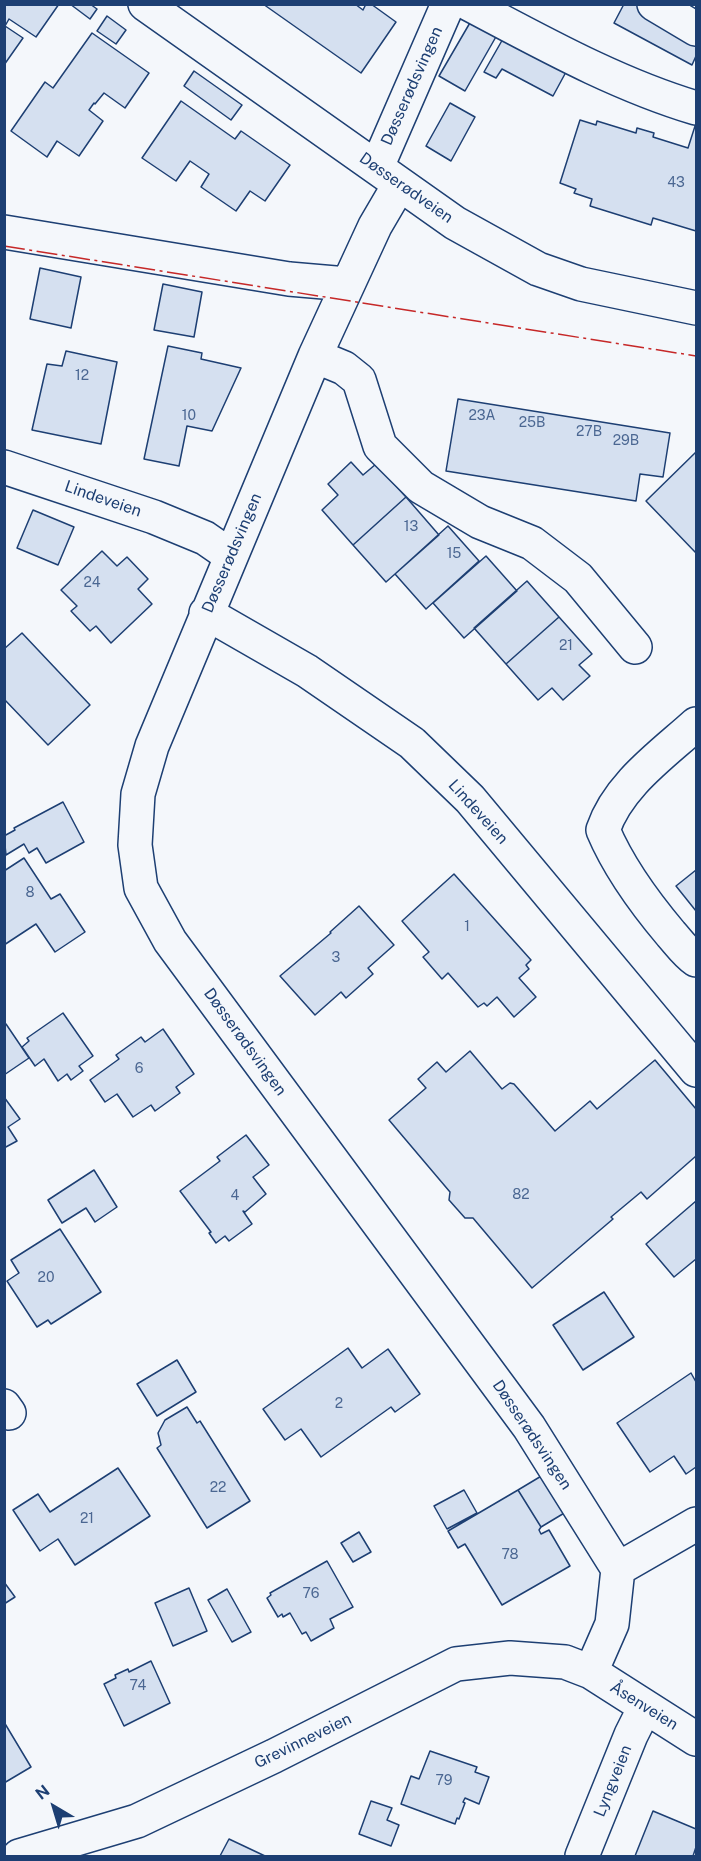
<!DOCTYPE html>
<meta charset="utf-8">
<style>
body{margin:0}
#map{position:relative;width:701px;height:1861px;overflow:hidden;background:#f4f7fb;font-family:"Public Sans",sans-serif}
canvas{display:block}
.frame{position:absolute;inset:0;border:6px solid #1d3f73;pointer-events:none}
.north{position:absolute;left:24px;top:1777px;width:60px;height:60px;-webkit-text-stroke:4px #f4f7fb;paint-order:stroke;rotate:322deg;font-size:16px;font-weight:700;line-height:24px;text-align:center;color:#1d3f73}
.north::after{content:'';display:block;margin:auto;width:21px;height:27px;background:#1d3f73;clip-path:polygon(50% 0,100% 100%,50% 72%,0 100%)}
</style>
<div id="map">
<canvas width="701" height="1861"></canvas>
<div class="frame"></div>
<div class="north">N</div>
</div>
<script>
const g = document.querySelector('canvas').getContext('2d');
g.lineJoin = 'round';
function fill(path, color) { g.fillStyle = color; g.fill(path, 'evenodd'); }
function stroke(path, color, width, dash) { g.strokeStyle = color; g.lineWidth = width; g.lineCap = dash ? 'butt' : 'round'; g.setLineDash(dash || []); g.stroke(path); }
function drawText(font, color, halo, rows, align = 'center') {
  g.font = font + ' "Public Sans",sans-serif'; g.lineWidth = 4.5; g.setLineDash([]); g.textBaseline = 'middle'; g.strokeStyle = halo; g.fillStyle = color; for (const [text, x, y, turn = 0] of rows) {
    g.save(); g.translate(x, y); g.rotate((+turn || 0) * Math.PI / 180); g.textAlign = isNaN(turn) ? turn : align; if (halo) g.strokeText(text, 0, 0); g.fillText(text, 0, 0); g.restore();
  }
}
const building = new Path2D(`
 M4 4H59L36 37 9 19 5 26 23 38 4 65Z
 M70 4H90L97 9 90 19Z
 M263 4H355L363 10 366 4H371L396 22 361 73Z
 M624 4H641L696 35V56L692 65 614 23Z
 M107 16 126 30 116 44 97 31Z
 M471 21 497 35 465 91 439 76Z
 M92 33 149 73 125 108 104 93 95 104 94 103 89 110 103 121 79 156 57 141 47 157 11 131 45 82 53 88Z
 M504 37 566 72 553 96 502 69 496 78 484 72Z
 M194 71 242 105 231 120 184 86Z
 M181 101 235 139 241 131 290 165 265 201 250 191 236 211 201 187 209 174 190 161 176 181 142 158Z
 M450 103 475 117 451 161 426 146Z
 M580 120 596 125 597 121 636 133 637 128 654 133 653 137 688 148 696 123V231L653 218 651 225 590 206 592 199 574 193 576 189 560 183Z
 M40 268 81 277 71 328 30 319Z
 M163 284 202 292 194 337 154 330Z
 M168 346 202 353 201 359 241 368 212 431 187 426 179 466 144 459Z
 M66 351 117 362 101 444 32 430 47 364 62 366Z
 M458 399 670 433 663 477 640 474 636 501 446 471Z
 M696 452V553L646 501Z
 M351 462 363 475 376 464 406 497 353 545 322 510 338 495 328 484Z
 M406 497 439 535 386 582 353 545Z
 M33 510 74 527 58 565 17 548Z
 M448 526 479 561 426 609 395 574Z
 M102 551 117 566 127 557 148 579 138 589 152 604 111 643 96 626 90 631 71 611 77 606 61 590Z
 M486 556 517 591 464 638 433 603Z
 M527 581 559 617 506 664 474 628Z
 M559 617 592 654 579 665 590 676 563 700 552 688 538 700 506 664Z
 M22 633 90 705 48 745 4 699V649Z
 M63 802 84 842 46 863 37 848 29 853 24 844 6 855 4 836 15 830 14 828Z
 M24 858 51 899 60 894 85 932 55 952 36 924 4 945V871Z
 M696 870V911L676 886Z
 M454 874 531 960 526 965 529 969 519 978 536 997 514 1017 497 997 487 1006 484 1003 478 1007 448 973 442 979 423 957 429 952 402 921Z
 M359 906 394 945 368 968 373 974 346 998 341 992 315 1015 280 976 331 933 330 932Z
 M63 1013 93 1056 79 1066 83 1071 71 1080 67 1074 58 1081 44 1059 35 1066 22 1047 29 1041 27 1038Z
 M6 1024 29 1058 4 1075V1025Z
 M163 1029 194 1074 176 1087 180 1093 155 1111 151 1105 133 1117 117 1094 105 1102 90 1080 119 1059 116 1055 141 1037 145 1042Z
 M470 1051 502 1089 510 1083 514 1084 555 1131 590 1101 597 1109 655 1060 696 1109V1156L647 1199 641 1192 611 1217 613 1219 532 1288 473 1218H465L449 1200 450 1192 389 1120 426 1088 418 1079 437 1062 446 1072Z
 M4 1097 20 1119 8 1127 17 1141 4 1148Z
 M246 1135 269 1165 253 1177 266 1194 245 1212 243 1211 252 1224 229 1241 225 1236 216 1243 209 1233 211 1232 180 1191 220 1161 217 1157Z
 M94 1170 117 1207 95 1222 86 1208 62 1223 48 1200Z
 M696 1201V1259L674 1277 646 1244Z
 M60 1229 101 1292 51 1324 48 1320 37 1327 7 1281 19 1273 11 1260Z
 M604 1292 634 1337 583 1370 553 1325Z
 M348 1348 362 1368 388 1349 420 1394 395 1412 391 1407 321 1457 301 1429 285 1440 263 1409Z
 M177 1360 196 1392 157 1416 137 1384Z
 M691 1373 696 1382V1467L686 1474 674 1456 650 1472 617 1423Z
 M187 1407 197 1423 200 1421 250 1501 207 1528 157 1448 161 1445 158 1433 165 1420Z
 M118 1468 150 1516 75 1565 58 1539 40 1551 13 1510 38 1494 50 1512Z
 M543 1475 566 1512 541 1527 518 1490Z
 M464 1490 477 1513 447 1529 434 1506Z
 M518 1490 541 1527 539 1530 541 1534 549 1530 570 1566 502 1605 465 1544 458 1548 448 1531Z
 M359 1532 371 1552 353 1562 341 1543Z
 M327 1561 353 1607 330 1619 334 1628 311 1641 306 1632 302 1634 290 1613 283 1617 282 1614 278 1617 267 1598 271 1595 270 1593Z
 M4 1582 15 1597 4 1604Z
 M189 1588 207 1631 173 1646 155 1603Z
 M227 1589 251 1632 232 1642 208 1600Z
 M151 1661 170 1703 124 1726 104 1684 116 1678 115 1675 128 1669 129 1672Z
 M4 1722 31 1767 4 1783Z
 M430 1751 477 1767 475 1772 489 1777 479 1804 465 1798 463 1802 465 1803 459 1819 457 1818 455 1824 401 1804 411 1776 419 1779Z
 M371 1801 392 1808 387 1820 399 1825 391 1846 359 1834Z
 M653 1811 696 1829V1847L693 1856H635Z
 M229 1839 265 1856H220Z`);
fill(building, '#d5e0f0');
stroke(building, '#1d3f73', 1.5);
const street = new Path2D(`
 M145 4 455 223 538 269 581 284 696 308
 M469 4C543 43 616 84 696 108
 M654 4 696 29
 M377 167 448 4
 M399 185 375 226 315 356 152 746 138 794 135 845 141 888 170 941 529 1427 618 1569 612 1624 591 1672
 M4 232 289 279 347 284
 M315 356 344 368 359 380 380 446 421 487 480 522 532 543 578 578 635 647
 M4 467 154 517 205 538 231 556
 M206 613 307 671 412 743 470 799 696 1070
 M696 724C663 754 618 785 603 830 619 868 644 902 671 934 679 943 686 953 696 960
 M4 1406 9 1413
 M618 1569 696 1524
 M19 1856 137 1821 274 1756 456 1664 510 1658 565 1662 591 1672 696 1739
 M582 1856 631 1735 645 1707`);
stroke(street, '#1d3f73', 36);
stroke(street, '#f4f7fb', 33);
stroke(new Path2D(`
 M4 246 696 356`), '#c62828', 1.5, [21, 4.5, 3, 4.5]);
drawText('14px', '#4b6792', null, [
 ["43",676,183],
 ["12",82,376],
 ["10",189,416],
 ["23A",482,416],
 ["25B",532,423],
 ["27B",589,432],
 ["29B",626,441],
 ["13",411,527],
 ["15",454,554],
 ["24",92,583],
 ["21",566,646],
 ["8",30,893],
 ["1",467,927],
 ["3",336,958],
 ["6",139,1069],
 ["82",521,1195],
 ["4",235,1196],
 ["20",46,1278],
 ["2",339,1404],
 ["22",218,1488],
 ["21",87,1519],
 ["78",510,1555],
 ["76",311,1594],
 ["74",138,1686],
 ["79",444,1781]
]);
drawText('16px', '#1d3f73', '#f4f7fb', [
 ["Døsserødsvingen",412,86,-66],
 ["Døsserødveien",406,188,35],
 ["Lindeveien",103,499,19],
 ["Døsserødsvingen",232,553,-67],
 ["Lindeveien",478,812,48],
 ["Døsserødsvingen",245,1042,54],
 ["Døsserødsvingen",532,1435,56],
 ["Åsenveien",644,1706,32],
 ["Grevinneveien",303,1741,-26],
 ["Lyngveien",613,1781,-68]
]);
</script>
